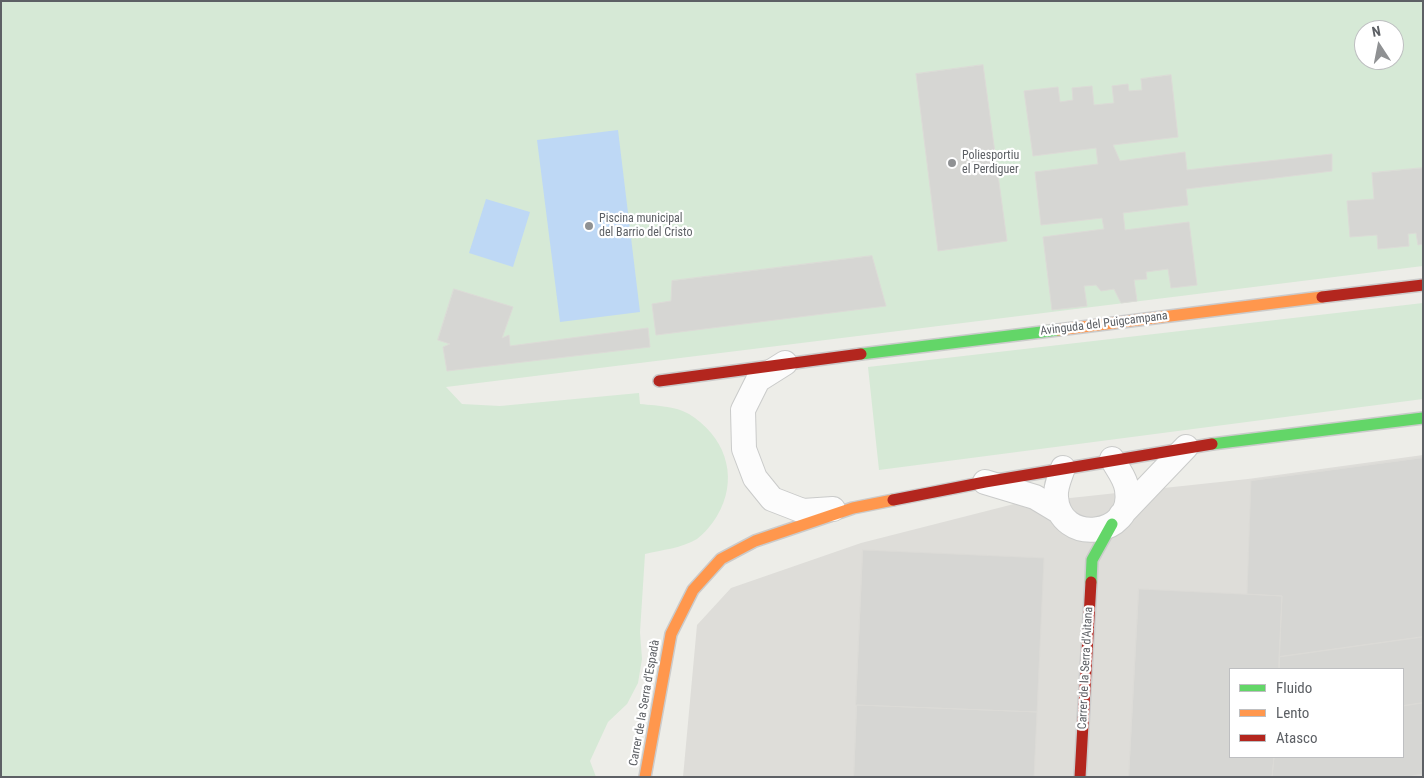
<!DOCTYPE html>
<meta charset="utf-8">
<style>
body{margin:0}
#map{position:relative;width:1424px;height:778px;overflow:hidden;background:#edede8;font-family:"Roboto Condensed",sans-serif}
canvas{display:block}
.frame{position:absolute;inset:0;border:2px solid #5d6065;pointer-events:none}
.legend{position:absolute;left:1229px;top:668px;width:175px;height:90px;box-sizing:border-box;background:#fff;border:1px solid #bebfc1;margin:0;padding:6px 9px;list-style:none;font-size:15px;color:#5d6065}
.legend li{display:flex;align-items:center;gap:10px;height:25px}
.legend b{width:25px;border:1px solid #bebfc1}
.north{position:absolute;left:1354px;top:20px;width:50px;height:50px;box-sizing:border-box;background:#fff;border:1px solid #bebfc1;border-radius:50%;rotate:349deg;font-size:14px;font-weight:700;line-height:20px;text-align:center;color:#5d6065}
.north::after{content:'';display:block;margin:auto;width:18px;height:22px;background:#8f9193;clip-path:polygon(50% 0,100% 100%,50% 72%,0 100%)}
</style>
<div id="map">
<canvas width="1424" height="778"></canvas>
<div class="frame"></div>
<ul class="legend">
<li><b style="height:6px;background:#63d668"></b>Fluido</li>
<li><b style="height:6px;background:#ff974d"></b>Lento</li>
<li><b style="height:6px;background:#b3261e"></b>Atasco</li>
</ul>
<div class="north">N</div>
</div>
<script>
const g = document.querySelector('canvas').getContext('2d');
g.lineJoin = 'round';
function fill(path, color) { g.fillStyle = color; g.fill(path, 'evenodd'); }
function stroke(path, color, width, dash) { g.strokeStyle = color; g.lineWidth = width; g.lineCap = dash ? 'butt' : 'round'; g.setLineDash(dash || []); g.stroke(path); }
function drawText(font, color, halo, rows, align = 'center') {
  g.font = font + ' "Roboto Condensed",sans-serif'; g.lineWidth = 4.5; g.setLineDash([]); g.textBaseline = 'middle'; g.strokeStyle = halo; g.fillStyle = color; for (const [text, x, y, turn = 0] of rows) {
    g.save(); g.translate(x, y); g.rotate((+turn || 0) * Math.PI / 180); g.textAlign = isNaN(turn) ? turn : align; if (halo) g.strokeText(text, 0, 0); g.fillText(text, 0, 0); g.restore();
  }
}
fill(new Path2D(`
 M1423 455V777H683L697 625 731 588 861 543 1014 504 1248 479ZM1230 669H1403V757H1230Z`), '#deddd9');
fill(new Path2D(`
 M1 1H1423V266L446 387 462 404 500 406 639 393 640 404C659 406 680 406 695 418 728 442 738 481 717 516 712 524 705 533 697 539 682 548 662 550 645 554L640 632 642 659 638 683 627 704 608 722 590 761 596 777H1ZM1364 30H1394V60H1364Z
 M1423 303V399L879 470 868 367Z`), '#d6e9d6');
fill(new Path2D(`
 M618 130 640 312 560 322 537 140Z
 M486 199 530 212 513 267 469 253Z`), '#bed8f5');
const building = new Path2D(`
 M983 65 1007 241 938 251 916 74Z
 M1171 75 1178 137 1113 145 1120 161 1185 152 1187 170 1332 154V171L1186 189 1188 205 1123 213 1125 230 1189 222 1197 285 1171 288 1168 269 1146 272 1147 279 1134 280 1137 301 1121 303 1114 289 1101 291 1096 285 1084 286 1087 306 1052 310 1043 237 1104 229 1102 218 1041 225 1035 172 1098 164 1096 148 1033 156 1024 91 1058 87 1060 102 1073 100 1072 88 1092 86 1094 105 1114 103 1112 86 1128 84 1129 91 1142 90 1141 79Z
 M1423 168V244L1418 245 1416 233 1408 234 1409 246 1378 249 1377 235 1350 237 1347 201 1374 199 1372 173Z
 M872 256 886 306 656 335 652 304 671 301 672 281Z
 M454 289 513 307 502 338 509 335 510 346 648 328 650 347 447 371 443 347 450 344 438 340Z
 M1423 458V637L1279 657 1282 596 1247 594 1251 481Z
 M863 550 1044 558 1037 712 856 705Z
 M1139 589 1282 596 1279 669H1230V757H1274L1272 777H1129Z
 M1423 637V703L1403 706V669H1279V657Z
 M1423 703V774L1406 777H1272L1274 757H1403V706Z
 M857 705 1037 712 1034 777H854Z`);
fill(building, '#d6d6d3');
stroke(building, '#dcdbd7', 1);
const street = new Path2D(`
 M785 363 758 380 743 410 744 449 755 478 772 499 803 511 833 509
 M1063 468C1060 477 1055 487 1056 497 1059 546 1135 537 1127 490 1126 479 1117 468 1112 459
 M985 482 1035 497 1060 512
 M1121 515 1186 447`);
const fast = new Path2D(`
 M861 354 1058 330
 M1212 444 1423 418
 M1091 582 1092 560 1112 524`);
const slow = new Path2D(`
 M1058 330 1322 297
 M645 777 671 634 693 590 721 559 755 541 853 508 893 500`);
const jam = new Path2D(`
 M1322 297 1423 285
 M659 381 861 354
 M893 500 985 482 1212 444
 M1080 777 1091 582`);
stroke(street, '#cacbca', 26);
stroke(fast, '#cbcbcb', 14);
stroke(slow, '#cbcbcb', 14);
stroke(jam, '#cbcbcb', 14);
stroke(street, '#fcfcfc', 24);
stroke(fast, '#63d668', 11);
stroke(slow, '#ff974d', 11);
stroke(jam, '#b3261e', 11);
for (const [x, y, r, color] of [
 [952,163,5,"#8f9193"],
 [589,226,5,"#8f9193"]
]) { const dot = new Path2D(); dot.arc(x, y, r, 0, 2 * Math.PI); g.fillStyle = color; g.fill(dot); stroke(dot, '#fff', 2); }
drawText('12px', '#5d6065', '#fff', [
 ["Poliesportiu",962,156],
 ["el Perdiguer",962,170],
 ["Piscina municipal",599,219],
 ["del Barrio del Cristo",599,233]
], 'left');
drawText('12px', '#5d6065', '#fff', [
 ["Avinguda del Puigcampana",1104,324,-7],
 ["Carrer de la Serra d'Aitana",1086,668,-87],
 ["Carrer de la Serra d'Espadà",645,703,-80]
]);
</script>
